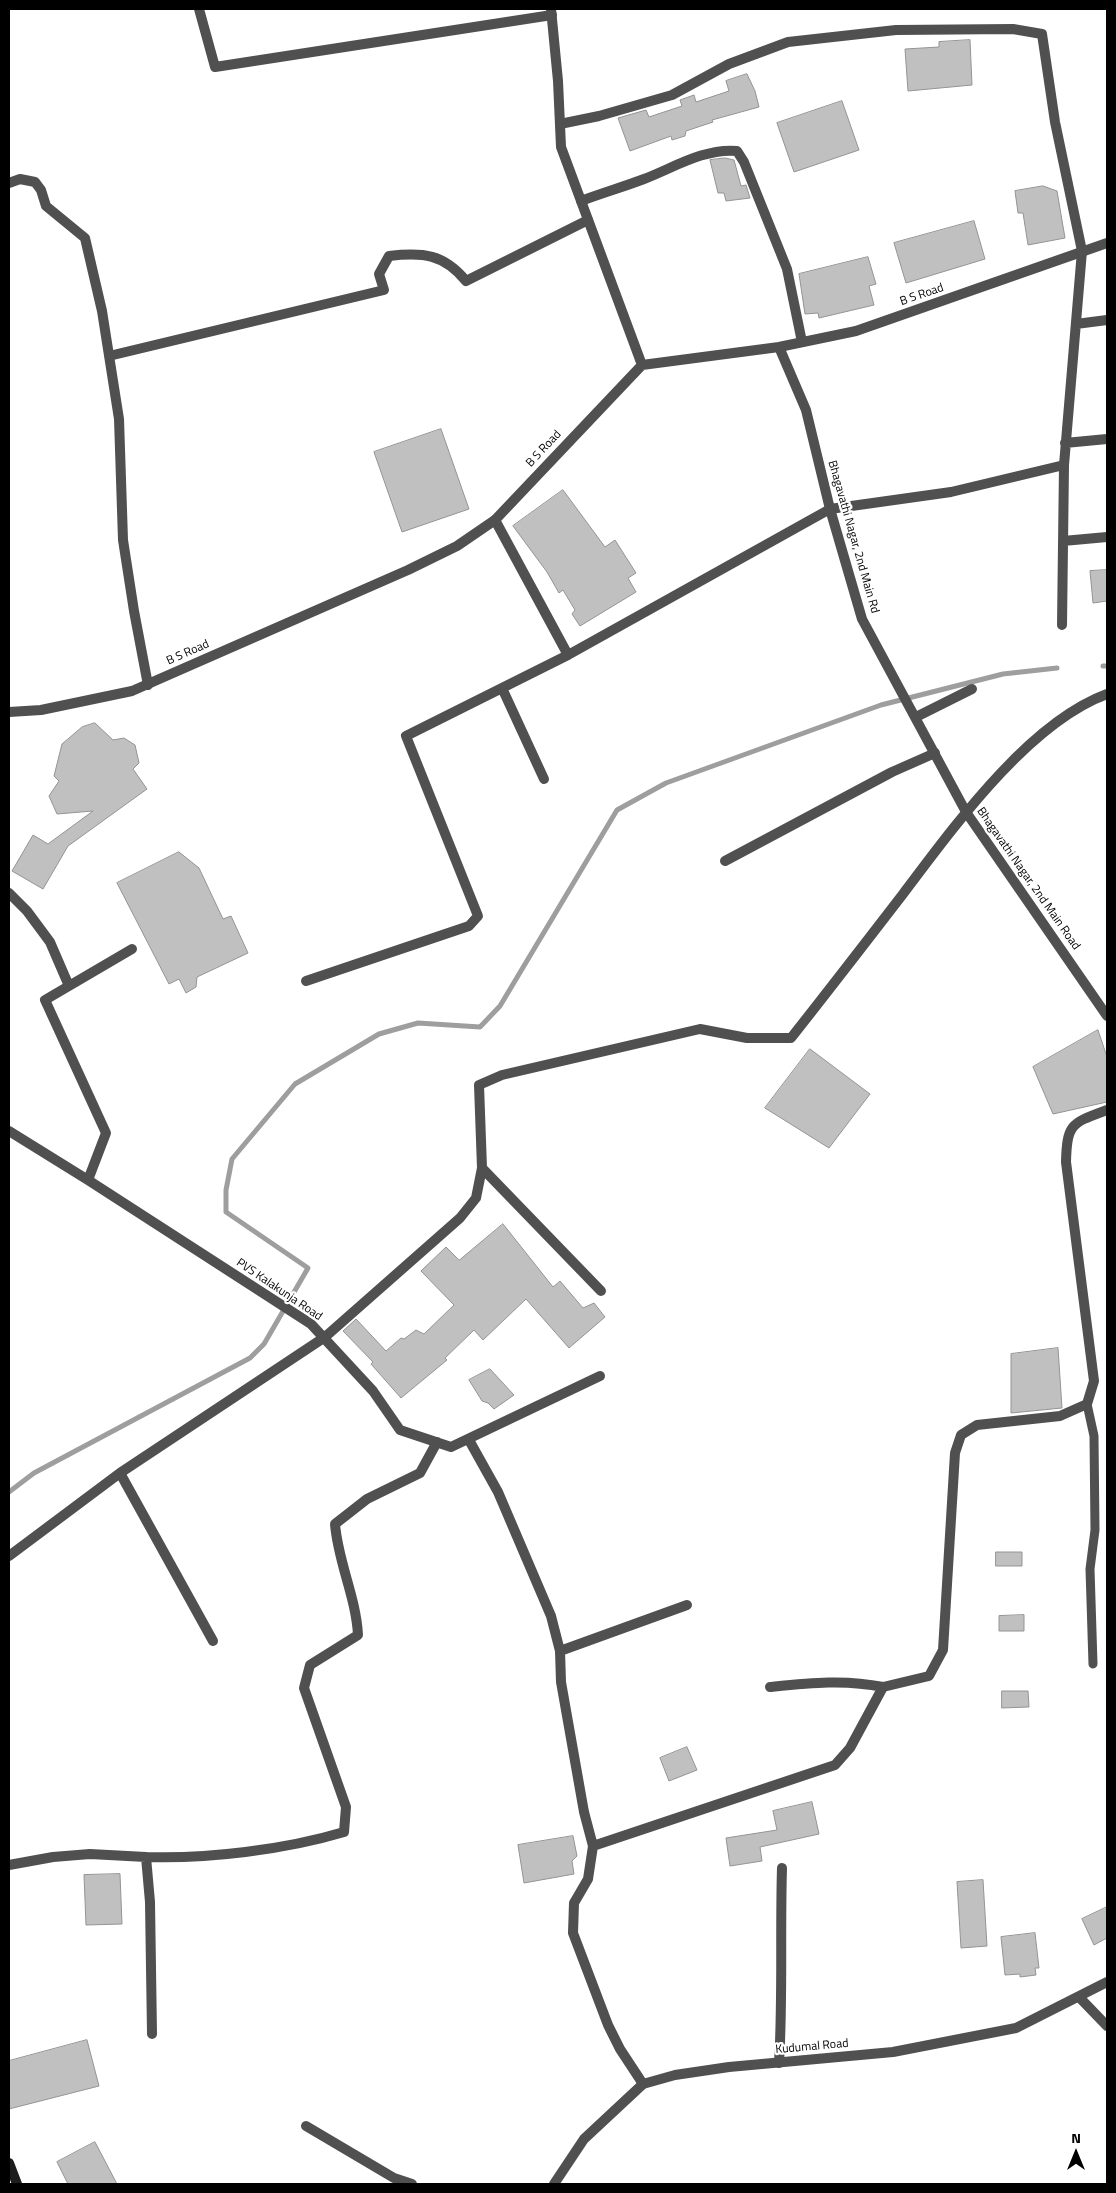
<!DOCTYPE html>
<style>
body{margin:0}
#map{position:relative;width:1116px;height:2193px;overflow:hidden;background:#fff;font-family:"Titillium Web",sans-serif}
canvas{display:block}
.frame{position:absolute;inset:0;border:10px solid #000;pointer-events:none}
.north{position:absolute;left:1051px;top:2128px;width:50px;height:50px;-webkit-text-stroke:4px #fff;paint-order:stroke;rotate:0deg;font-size:14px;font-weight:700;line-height:20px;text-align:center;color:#000}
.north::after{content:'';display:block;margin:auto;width:18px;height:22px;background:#000;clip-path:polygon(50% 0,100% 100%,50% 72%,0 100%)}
</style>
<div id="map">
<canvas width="1116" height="2193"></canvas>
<div class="frame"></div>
<div class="north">N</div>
</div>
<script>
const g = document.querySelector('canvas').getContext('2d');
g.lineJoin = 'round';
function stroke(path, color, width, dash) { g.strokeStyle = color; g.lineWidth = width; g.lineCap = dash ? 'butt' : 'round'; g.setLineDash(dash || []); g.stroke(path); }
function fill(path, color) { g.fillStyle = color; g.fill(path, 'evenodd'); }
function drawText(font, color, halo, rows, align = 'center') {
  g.font = font + ' "Titillium Web",sans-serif'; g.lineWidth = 4.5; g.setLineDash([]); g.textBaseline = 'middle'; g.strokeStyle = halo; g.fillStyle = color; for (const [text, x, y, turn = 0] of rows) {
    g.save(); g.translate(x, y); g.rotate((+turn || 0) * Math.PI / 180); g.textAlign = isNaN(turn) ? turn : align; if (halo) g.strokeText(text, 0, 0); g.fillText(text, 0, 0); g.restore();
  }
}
stroke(new Path2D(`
 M1103 666H1107
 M9 1492 34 1473 250 1358 264 1344 308 1268 226 1212V1190L232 1159 295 1084 379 1034 418 1023 480 1027 500 1006 617 810 666 783 881 705 1003 674 1057 668`), '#9e9e9e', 5);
const building = new Path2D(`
 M970 40 972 85 908 91 905 49 939 47V42Z
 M747 74 755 91 759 107 712 120 713 122 686 131 685 136 672 140 671 136 630 151 618 118 646 110 649 117 682 106 680 100 694 95 696 102 729 91 726 81Z
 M842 101 859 150 794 172 777 123Z
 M725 158 734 160 741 186 746 185 750 198 726 201 724 193H718L710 160Z
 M1043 186 1057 191 1065 238 1028 245 1023 213H1018L1015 191Z
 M974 221 985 259 906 283 894 243Z
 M868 257 876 284 869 286 874 305 819 318 818 313 805 314 799 274Z
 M441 429 469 509 402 532 374 452Z
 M563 490 605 547 615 540 636 573 628 578 636 592 580 626 572 614 575 610 563 590 559 593 547 572 513 526Z
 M1107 570V601L1093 603 1090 571Z
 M95 723 113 740 124 738 135 745 139 763 133 769 147 789 68 846 43 889 12 871 33 835 48 844 93 811 57 814 49 796 59 781 54 776 62 744 82 727Z
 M179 852 199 868 223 919 231 916 248 953 197 977 196 987 186 993 179 979 169 984 117 883Z
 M1098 1030 1107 1057V1102L1053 1114 1033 1067Z
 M810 1049 870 1094 829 1148 765 1108Z
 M503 1224 553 1287 560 1281 583 1308 594 1303 605 1317 569 1348 526 1299 483 1340 474 1330 445 1358 447 1360 401 1398 371 1364 373 1362 343 1331 356 1319 386 1351 401 1338 404 1339 416 1330 424 1334 454 1305 421 1271 446 1247 459 1260Z
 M1058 1348 1062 1408 1011 1413V1354Z
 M490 1369 514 1395 494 1409 488 1403 482 1401 469 1380Z
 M996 1552H1022V1566H996Z
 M1024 1615V1631H999V1616Z
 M1002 1691H1028L1029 1707 1002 1708Z
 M687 1747 697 1770 669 1781 660 1758Z
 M812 1802 819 1834 760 1847 762 1861 730 1866 726 1838 777 1830 773 1811Z
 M573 1836 577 1856 572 1861 574 1874 524 1883 518 1845Z
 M120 1874 122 1924 86 1925 84 1875Z
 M983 1880 987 1946 961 1948 957 1882Z
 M1107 1907V1938L1094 1945 1082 1919Z
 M1035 1933 1039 1968H1035L1036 1975 1020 1977V1974L1005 1975 1001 1937Z
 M87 2040 99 2086 9 2109V2061Z
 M95 2142 117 2184H68L57 2162Z`);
fill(building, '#c0c0c0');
stroke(building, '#949494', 1);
stroke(new Path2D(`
 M1087 1404 1094 1436 1095 1530 1090 1569 1093 1664`), '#505050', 9);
stroke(new Path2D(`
 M199 9 215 67 552 15
 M560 124 599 116 672 95 729 64 788 42 896 30 1013 29 1042 34 1055 122 1082 251 1064 465 1062 625
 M9 183 20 179 35 182 41 190 46 206 85 238 102 311 119 419 123 540 134 611 148 685
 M581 201C602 193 623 187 644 179 673 168 704 148 737 151L744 162 787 269 802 342
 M1076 324 1107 320
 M109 356 384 290 379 274 389 256C423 252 444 254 466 281L588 220
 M1065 443 1107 439
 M495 520 568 655
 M1063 541 1107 537
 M502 688 544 779
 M916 717 972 689
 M725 861 892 772 935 753
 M9 893 27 911 50 942 69 986
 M306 981 469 926 478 916 406 736 568 655 830 509 951 492 1064 465
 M9 1131 88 1180 311 1324 373 1391 400 1430 451 1447 600 1376
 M482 1168 601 1291
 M88 1180 106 1133 45 1000 132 949
 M469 1440 498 1492 551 1616 560 1651 561 1682 584 1812 593 1846 588 1879 574 1903 573 1933 608 2025 620 2049 643 2084
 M120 1473 213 1641
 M9 1556 120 1473 325 1337 460 1218 476 1198 482 1168 479 1085 502 1075 700 1029 747 1038H791C829 990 866 942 903 894 953 828 1028 723 1107 694
 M560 1651 687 1605
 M770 1687C809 1683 845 1679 883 1687
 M593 1846 835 1765 850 1748 883 1687 929 1676 943 1650 955 1453 961 1435 977 1425 1060 1416 1087 1404 1094 1381 1066 1162C1067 1123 1072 1123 1107 1110
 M146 1857C207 1859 284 1850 344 1832L346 1807 304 1688 310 1665 358 1635C356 1597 338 1562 335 1524L367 1499 420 1473 437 1442
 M9 1865 53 1857 90 1854 146 1857 150 1902 152 2034
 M1080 1998 1107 2026
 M779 2063C783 1998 780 1933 782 1868
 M306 2126 394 2178 412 2184`), '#505050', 10);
stroke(new Path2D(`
 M551 9 558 81 561 147 642 365
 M779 347 806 410 830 509 862 619 966 812 1107 1016
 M9 712 41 710 132 691 408 570 457 546 495 520 642 365 779 347 856 331 1107 243
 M554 2184 584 2139 643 2084 675 2075 729 2067 893 2052 1016 2028 1107 1982`), '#505050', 10);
stroke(new Path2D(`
 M9 2163 17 2184`), '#1d1d1d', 10);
drawText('12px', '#000', '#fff', [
 ["B S Road",922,295,-19],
 ["B S Road",544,449,-47],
 ["Bhagavathi Nagar, 2nd Main Rd",853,537,74],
 ["B S Road",188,653,-24],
 ["Bhagavathi Nagar, 2nd Main Road",1028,879,55],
 ["PVS Kalakunja Road",279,1290,34],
 ["Kudumal Road",812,2047,-5]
]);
</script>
